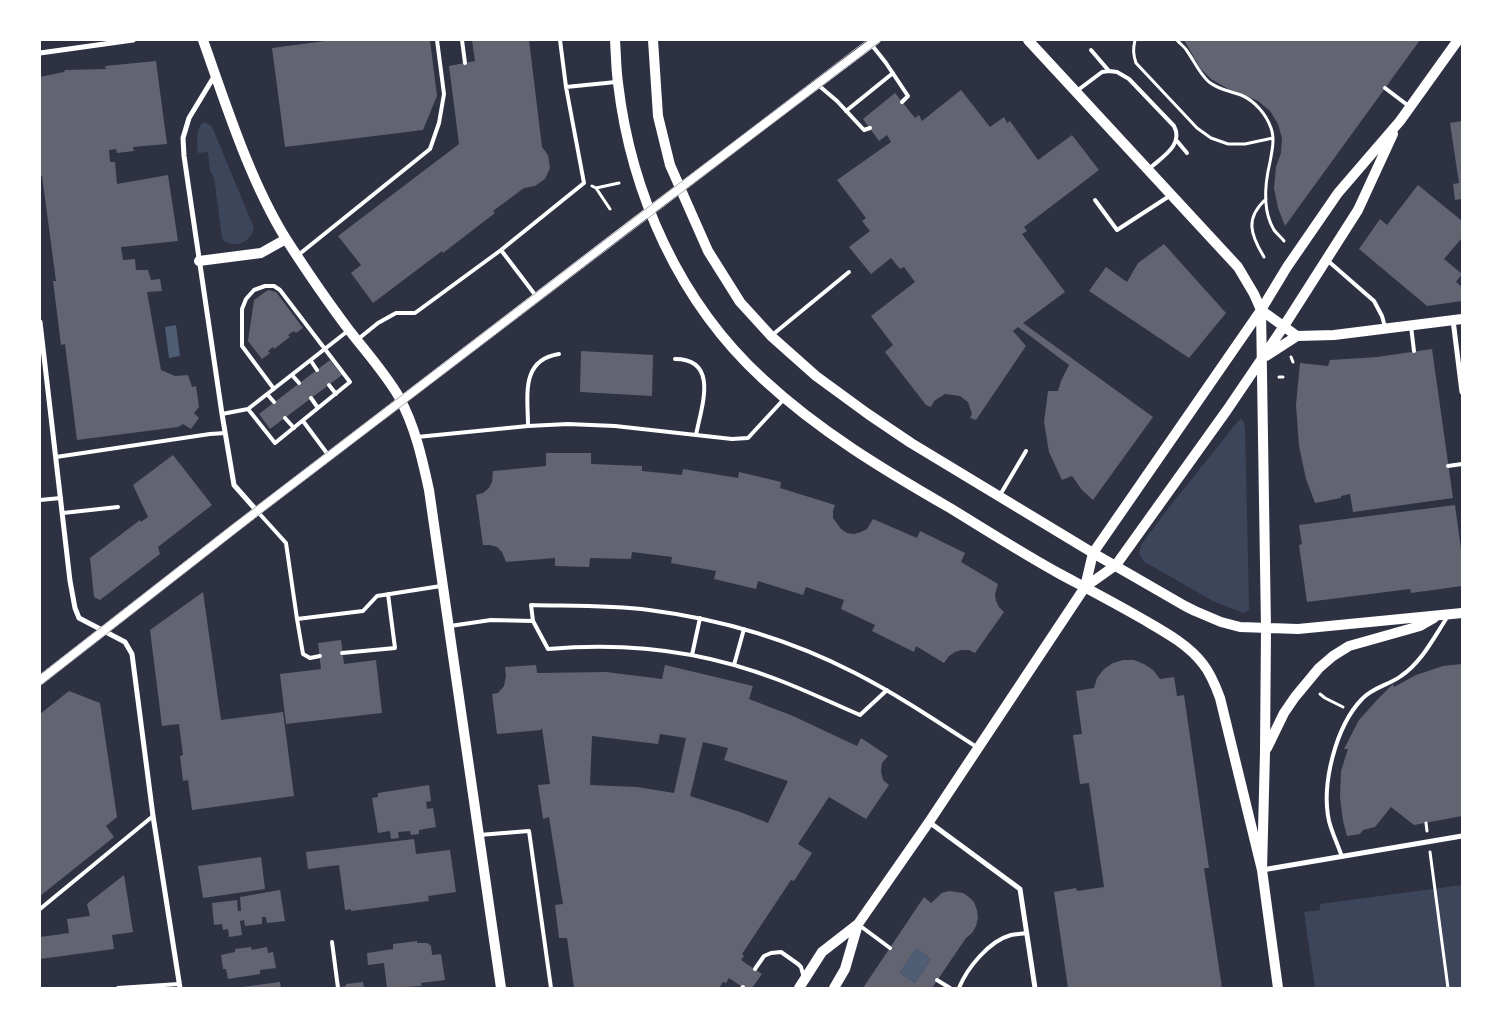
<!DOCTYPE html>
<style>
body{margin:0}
#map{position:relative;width:1502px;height:1028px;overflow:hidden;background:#2d3142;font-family:Bitter,serif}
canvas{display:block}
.frame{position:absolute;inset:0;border:41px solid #fff;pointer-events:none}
</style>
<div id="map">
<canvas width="1502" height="1028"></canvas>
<div class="frame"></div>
</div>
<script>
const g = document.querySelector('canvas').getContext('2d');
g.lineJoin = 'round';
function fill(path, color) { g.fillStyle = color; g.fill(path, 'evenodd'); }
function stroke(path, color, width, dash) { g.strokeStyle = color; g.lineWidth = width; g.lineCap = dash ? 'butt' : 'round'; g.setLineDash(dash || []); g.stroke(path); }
fill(new Path2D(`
 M203 122 211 125 213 129 254 228C251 243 233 250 222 239L214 177 210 171 208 152 198 153C197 142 195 131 203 122Z
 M1241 419 1244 422 1245 429 1249 605V610L1243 613 1213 601 1150 565 1144 562 1139 554 1141 545 1163 515 1238 421Z
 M1462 885V988H1315L1304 912 1320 910V904Z`), '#3c4559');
fill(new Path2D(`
 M176 325 180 356 169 358 165 327Z
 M916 948 931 959 915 983 900 973Z`), '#4f5d75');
fill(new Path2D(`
 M333 40H430L437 96 423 130 285 147 272 48Z
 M472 40H529L542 147 548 155 550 168 545 179 535 186 524 188 493 211 495 213 443 253 442 251 373 303 351 273 361 265 338 236 459 144 449 66 475 61Z
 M1184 40H1420L1285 226 1278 208 1274 188 1276 167 1281 153 1282 138 1278 124 1270 111 1258 101 1230 90 1211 79 1200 68Z
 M156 61 167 144 133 147 134 151 117 153 116 149 109 150 110 162H115L117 184 168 175 178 241 121 247 123 260 135 259 136 270H148L151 280 160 279 162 291 147 292 161 370 175 376 188 375 192 387 196 386 199 407 194 413 199 418 191 429 183 424 178 427 77 440 65 344 61 345 53 281H56L42 176H40V77L64 72 65 70 106 69 105 66Z
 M961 90 990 127 1004 117 1007 123 1010 121 1038 160 1072 135 1099 170 1024 227 1027 231 1022 234 1065 292 1023 323 1153 417 1093 500 1082 490 1072 476 1062 480 1049 452 1044 422 1048 391H1058L1061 381 1069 365 1018 327 1013 331 1026 346 976 420 970 418 972 414 968 402 960 396 945 394 934 401 931 407 926 405 885 352 893 345 871 316 915 282 904 267 900 269 891 258 871 274 849 247 870 231 862 221 866 218 837 180 891 142 887 135 879 141 863 119 895 93 915 118 919 115 922 121Z
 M1462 121V199L1455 200 1453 184 1459 183 1450 123Z
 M1418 185 1462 221V238L1444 259 1462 274 1456 282 1462 287V301L1427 306 1359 249 1380 219 1387 225Z
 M1164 244 1226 313 1189 358 1089 291 1106 267 1127 282 1138 263Z
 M268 290 276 292 303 328 296 333 294 331 288 335 290 337 274 349 273 347 268 351 270 353 262 359 248 341 254 300Z
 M1432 349 1453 498 1353 512 1350 494 1341 496V498L1315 503 1306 479 1299 446 1296 405 1300 363 1328 366 1330 360 1377 357Z
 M581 351 653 355 652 396 580 392Z
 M330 360 342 375 270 429 259 414Z
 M546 453H591V464L642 466V471L682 475 683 469 738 478 739 472 781 482 780 488 835 505 833 511V518L841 529 847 533 854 534 861 532 867 529 873 519 917 538 920 531 965 553 961 562 998 584 995 594 996 601 999 607 1004 612 975 653 969 650H962L955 652 949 656 944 663 916 646 914 652 872 631 875 625 841 609 844 600 806 587 803 595 758 581 756 589 714 579 716 571 671 563 672 557 632 552 631 559 590 558 589 567 555 566V558L506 562 502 552 497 547 490 545H483L476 495 483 493 489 488 492 482 493 471 546 466Z
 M173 455 212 505 158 547 160 554 100 600 94 597 90 558 140 520 141 522 148 517 133 485Z
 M1455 505 1462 557V586L1411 593 1410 589 1307 602 1299 545 1302 544 1299 525Z
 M203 592 221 720 283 712 294 796 192 810 188 780 183 781 180 756 183 755 179 724 162 726 150 630Z
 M341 640 344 664 376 660 382 713 286 724 280 674 321 669 318 643Z
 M1123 660H1134L1144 664 1153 670 1160 679 1174 677 1177 696 1184 695 1209 868H1204L1222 988H1068L1054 892 1076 888 1077 891 1104 887 1089 783 1080 784 1073 735 1082 734 1076 691 1094 688 1097 678 1104 669 1113 663Z
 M1462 664V816L1414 825 1391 807 1375 827 1363 830 1360 834 1347 836 1343 821 1340 798 1341 771 1348 749H1344L1359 720 1377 700 1393 684 1394 687 1416 675 1443 666Z
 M536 665 537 673 606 672 662 679 665 665 753 686 749 699 793 716 857 746 861 738 888 756 882 763 881 771 883 780 889 785 866 819 829 797 798 844 812 853 794 881 791 880 742 954 744 956 741 960 762 974 752 988H744L729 978 726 983 723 982 719 988H574L567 938H559L555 905 563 904 549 817 543 819 538 785 550 784 542 728 541 730 497 734 492 694 498 693 504 686 506 676 505 667ZM660 734 686 738 674 793 637 787 590 785 592 736 658 744ZM703 742 728 748 724 760 788 781 768 823 740 812 690 796Z
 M69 691 100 703 117 817 106 826 114 837 40 896V714Z
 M429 785 431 801 426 802 427 809 433 808 436 827 419 830V834L411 835 410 831 398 832 399 838 391 839 390 831 378 833 372 798 378 797V793Z
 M414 839 416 854 450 850 456 892 428 896 429 901 351 911V909L345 910 339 865 308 869 306 852Z
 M261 857 265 889 203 898 198 866Z
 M124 875 133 932 112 935 114 949 40 959V937L69 933 67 919 90 916 87 904Z
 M280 890 285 921 267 923 266 917H262V924L245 926 244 920 240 921 242 935 229 937 228 929 223 930 222 924 214 925 212 903 237 900 238 911H241L240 897Z
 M949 891 963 893 969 897 974 902 977 910 978 918 976 926 972 933 966 938 932 988H863L924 897 931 903 942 893ZM916 948 931 959 915 983 900 973Z
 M417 941V943H427L431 946 432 955 441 954 445 980 421 983 422 986 387 988 384 963 368 965 367 953 393 949V944Z
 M251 947 252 950 267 947 268 953 273 952 276 968 260 970V974L228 979 226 969H223L221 955 235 952V949Z
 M280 982 281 988H243L242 987Z
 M363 982 364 988H339V987L346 986V984Z`), '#626471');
stroke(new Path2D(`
 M1135 40C1133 49 1133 54 1136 63L1197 128 1211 138 1228 144H1245L1273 138
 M1177 40C1180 44 1185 47 1187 51 1195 62 1199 73 1209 82 1219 90 1230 91 1241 95 1255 101 1266 114 1271 128 1275 139 1272 151 1270 162 1265 183 1262 210 1274 230 1277 234 1281 237 1284 241
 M592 186 596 188 619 183
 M596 188 610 209
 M1264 257C1250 234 1245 218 1266 199
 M1291 357 1293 362
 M1279 377H1283
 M1320 694 1325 698 1343 707
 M1426 823 1427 831
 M1430 852 1448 988`), '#fff', 3);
stroke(new Path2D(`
 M462 40 465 63
 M871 44 886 63 908 96 902 102
 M1091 50 1109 71
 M817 84 837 101 864 130 870 128
 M566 87 616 82
 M1385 88 1410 107
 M1078 90 1102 72 1109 71 1117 72 1129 79 1174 126C1184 145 1162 157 1149 169
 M846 111 893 73
 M1177 141 1187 153
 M1095 200 1117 230 1171 195
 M501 250 536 296
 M297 256 430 149 439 123 444 94 437 40
 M1327 260 1374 301 1382 316 1385 327
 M1411 326 1414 351
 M771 336 849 272
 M357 340 378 323 396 313H415L501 250 584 183 566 87 560 40
 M675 359C720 359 701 408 696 435
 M311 361 317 370
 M292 375 299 383
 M329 385 336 394
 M267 394 274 402
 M311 398 318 408
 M248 409 275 443 350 382 280 290 274 286H265L254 290 246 299 242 309V346L274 389
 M222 414 248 409 349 330
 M285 418 294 428
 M303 421 329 456
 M528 426C528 396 520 360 559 354
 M417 437 528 426 568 424 615 426 732 439 748 438 784 399
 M56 457 210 434 225 433
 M1448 466 1462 464
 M1000 495 1026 451
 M40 500 61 498
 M257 511 286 543 297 619 363 611 377 596 441 586
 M63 513 118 507
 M297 619 303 654 310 658 320 656
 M533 621 548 649C625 642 704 651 776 679 805 690 832 703 860 715L887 690
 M450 626 491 620 533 621 531 605C570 606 610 605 649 610 720 619 791 640 855 673 898 695 938 722 978 748
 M342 653 395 648 388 594
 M692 655 700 618
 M734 665 744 629
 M479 835 529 831 551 988
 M1342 857C1338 845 1332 833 1329 821 1321 784 1336 726 1362 699 1373 687 1389 685 1401 676 1422 662 1434 637 1448 616
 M40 909 153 816
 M859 925 890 948
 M332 942 338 988
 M755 969 764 956 771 953 781 952 798 964 801 967 804 978
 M937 980 950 988
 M118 988 179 984
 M742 988 743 987
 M959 988C967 968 989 941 1011 935 1016 934 1021 934 1026 933`), '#fff', 4);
stroke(new Path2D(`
 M40 53 133 40
 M215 75 189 118 183 138 184 156 222 414 234 485 257 511
 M1453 320 1462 392
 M40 322 70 581 75 608 79 618 125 642 132 654 153 816 180 988
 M929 822 1020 889 1035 988
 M1262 870 1462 836`), '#fff', 5);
stroke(new Path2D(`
 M40 680 235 528 632 224 876 40`), '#fff', 9);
stroke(new Path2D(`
 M203 40C226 105 250 181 286 239 306 270 327 301 349 330 366 352 385 373 399 397 415 426 422 458 429 490L501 988
 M615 40C616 54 616 69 618 83 631 194 680 303 763 379 819 431 884 470 950 508 986 530 1022 553 1060 574 1086 588 1113 602 1139 617 1161 630 1187 643 1203 664 1211 674 1216 687 1220 698L1262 870
 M653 40 658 116 670 165 708 251 740 302 771 336 816 376 868 414 911 443 1093 553 1185 606 1195 611 1221 622 1240 627 1298 629 1462 613
 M1028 40 1238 267 1254 294 1261 310 1297 336 1334 335 1462 319
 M199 261 261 253 286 239
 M1261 310 1266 628 1265 752 1262 870 1278 988
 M1266 356 1297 336
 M1085 587 1116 565 1227 410 1284 326 1358 210 1393 134
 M1267 748 1284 713 1295 697 1319 668 1333 656 1349 646 1420 626 1434 618
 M799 988 822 952 858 924 929 822 1085 587 1093 553 1261 310 1287 267 1338 193 1400 121 1458 40
 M834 988 845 969 858 924`), '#fff', 10);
stroke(new Path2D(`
 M40 675 232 525 867 40
 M40 686 260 514 882 40`), '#abadb3', 1);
</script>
